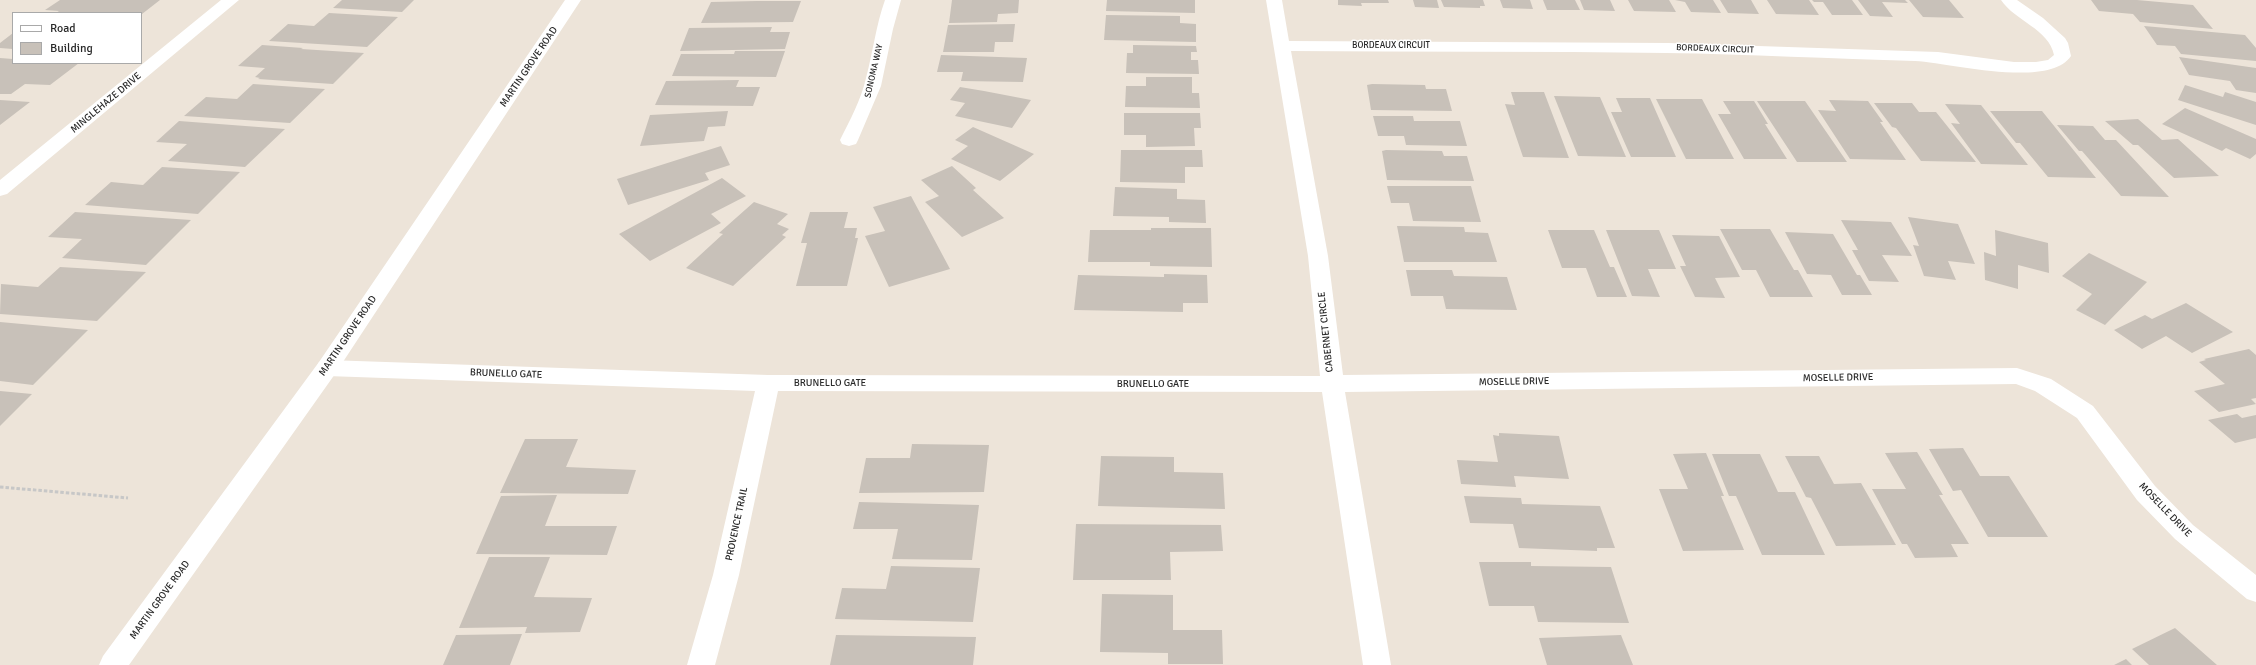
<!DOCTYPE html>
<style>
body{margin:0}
#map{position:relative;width:2256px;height:665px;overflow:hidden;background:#ede4d9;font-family:Signika,sans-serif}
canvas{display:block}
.legend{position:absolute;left:12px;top:12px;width:130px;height:52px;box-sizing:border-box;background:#fff;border:1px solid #a9a9a9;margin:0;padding:5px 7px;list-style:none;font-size:12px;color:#292929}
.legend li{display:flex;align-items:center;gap:8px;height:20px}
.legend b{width:20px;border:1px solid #a9a9a9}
</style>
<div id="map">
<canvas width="2256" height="665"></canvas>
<ul class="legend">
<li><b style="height:5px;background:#fff"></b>Road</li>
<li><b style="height:11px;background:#c8c1b9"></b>Building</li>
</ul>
</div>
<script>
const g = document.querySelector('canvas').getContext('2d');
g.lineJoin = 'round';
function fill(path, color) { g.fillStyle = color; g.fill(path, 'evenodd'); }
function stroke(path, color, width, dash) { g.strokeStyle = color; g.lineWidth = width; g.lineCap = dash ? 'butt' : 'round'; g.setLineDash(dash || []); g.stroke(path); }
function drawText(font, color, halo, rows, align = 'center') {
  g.font = font + ' Signika,sans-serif'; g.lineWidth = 3; g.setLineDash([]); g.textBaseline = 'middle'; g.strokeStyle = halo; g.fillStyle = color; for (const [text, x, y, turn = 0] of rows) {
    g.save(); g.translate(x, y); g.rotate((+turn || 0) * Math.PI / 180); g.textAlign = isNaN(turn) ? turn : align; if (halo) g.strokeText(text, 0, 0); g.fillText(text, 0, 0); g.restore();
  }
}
fill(new Path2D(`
 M60 0H160L142 14 56 13 59 11 45 10Z
 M342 0H414L402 12 333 8Z
 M952 0H1019L1018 13 998 14 997 22 949 23Z
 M1107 0H1195V13L1106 11Z
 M1338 0H1388L1389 3H1361L1362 6 1338 5Z
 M1413 0H1437L1439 8 1415 7Z
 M1441 0H1483L1485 6H1480V8L1444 7Z
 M1500 0H1530L1533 9 1503 8Z
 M1543 0H1575L1580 10H1547Z
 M1580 0H1610L1615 11 1584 10Z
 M1628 0H1669L1676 12 1634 11Z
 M1675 0H1713L1721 13 1691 12 1685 2Z
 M1720 0H1751L1759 14 1728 13Z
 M1767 0H1809L1819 15 1776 14Z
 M1812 0H1852L1863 15H1832L1823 2H1814Z
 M1858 0H1905L1908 3 1882 2 1893 17 1870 16Z
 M1909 0H1949L1964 18 1923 17Z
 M2091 0H2137L2193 5 2213 29 2140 22 2133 14 2099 11Z
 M757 1H801L793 22 701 23 711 2Z
 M329 13 398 17 367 47 269 41 288 24 314 26Z
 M1106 15 1180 16V23L1196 24V42L1104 40Z
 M1015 24 1013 42H995L994 52H943L948 25Z
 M2144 26 2245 35 2256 48V61L2181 54 2175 46 2157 45Z
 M772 27 770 32H790L785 49 680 51 689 28Z
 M13 33V49L0 48V43Z
 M262 45 303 48 301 49 364 53 333 84 258 79 260 78 255 77 265 68 238 66Z
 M1133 45 1196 46 1197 52H1191V60H1198L1199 74 1126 73 1127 53H1133Z
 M735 51H785L776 77 672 76 681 54H734Z
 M941 55 1027 58 1023 82 961 81 963 72H937Z
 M2179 57 2256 68V93L2236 90 2230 81 2189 75Z
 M0 58 13 59V63H79L50 85 25 84 11 94H0Z
 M1146 77H1192V93H1199L1200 108 1125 107 1126 86H1146Z
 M739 80 736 87H760L753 106 655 105 666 81Z
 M253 84 325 89 290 123 184 116 206 97 237 99Z
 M1372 84 1425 85 1426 89H1446L1452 111 1371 110 1367 85Z
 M2185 85 2223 97 2225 92 2256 102V125L2178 100Z
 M960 87 984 91 1031 100 1012 128 955 116 965 103 950 100Z
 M1511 92H1544L1569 158 1523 157 1505 104 1515 105Z
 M1554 96 1600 97 1626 157 1578 156Z
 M1616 98H1650L1676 157H1631L1611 112H1622Z
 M1656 99H1702L1734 159H1686Z
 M0 100 30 102 0 125Z
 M1829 100 1868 101 1883 122H1880L1906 160 1850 159 1818 110 1836 111Z
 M1723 101H1754L1768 124H1765L1787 159H1744L1718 114H1731Z
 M1757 101H1805L1847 162H1797Z
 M1874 103H1912L1919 112H1936L1976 162 1921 161 1896 128 1892 127Z
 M1945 104 1981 105 2028 165 1981 164 1951 123 1960 124Z
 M2185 108 2256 139V154L2250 159 2226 148 2222 151 2162 124Z
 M728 111 725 126 708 127 704 141 640 146 650 115Z
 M1990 111H2042L2096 178 2048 177 2020 143H2016Z
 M1124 113H1200L1201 128H1194L1195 146 1146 147V135H1124Z
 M1373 116H1413L1414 121H1460L1467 146 1406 145 1404 136H1378Z
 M2138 119 2162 140 2178 139 2219 176 2174 178 2138 145H2133L2105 121Z
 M179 121 285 129 245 167 168 161 187 144 156 142Z
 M2057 125 2093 126 2105 140H2116L2169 197 2121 196 2082 151H2079Z
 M973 127 1034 154 1000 181 951 159 968 146 955 140Z
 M721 146 730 165 705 173 709 180 628 205 617 179Z
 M1121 150H1202L1203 167H1185V183L1120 182Z
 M1386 150 1442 151 1444 156H1467L1474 181 1387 180 1382 151Z
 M952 166 976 188 973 190 1004 218 962 237 925 202 939 196 921 180Z
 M162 167 240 172 198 214 85 205 111 182 143 185Z
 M722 178 746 196 711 214 721 223 650 261 619 234Z
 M1387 186H1471L1481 222 1413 221 1409 203H1391Z
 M1115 187 1177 189V199L1205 200 1206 223 1169 222V217L1113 216Z
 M911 196 950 269 889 287 865 236 885 231 873 207Z
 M754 202 788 214 777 224 789 229 782 235 786 237 733 286 686 268 723 234 719 233Z
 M75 212 191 220 146 265 62 258 82 239 48 237Z
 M810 212H848L844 228H857L855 238H858L847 286H796L807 243H801Z
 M1908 217 1958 224 1975 264 1948 261 1956 280 1924 276 1913 245 1919 246Z
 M1841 220 1891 222 1912 256 1882 255 1899 282 1869 281 1852 250H1858Z
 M1397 226 1464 227 1465 232 1488 233 1497 262H1404Z
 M1151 228H1211L1212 267 1150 266V262H1088L1090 230H1151Z
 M1720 229H1770L1794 270H1798L1813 297H1770L1756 270H1742Z
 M1548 230H1594L1610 267H1614L1627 297H1597L1586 268H1562Z
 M1606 230H1659L1676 269H1648L1660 297 1632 296Z
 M1995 230 2048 243 2049 273 2018 265V289L1985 280 1984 252 1996 256Z
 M1785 232 1833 234 1857 275H1860L1872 295H1842L1831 275 1807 274Z
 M1672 235 1719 236 1740 277 1715 278 1725 298 1695 297 1680 266H1686Z
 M2089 253 2147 282 2105 325 2076 310 2092 294 2062 276Z
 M60 267 146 272 97 321 0 314 1 284 38 287Z
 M1406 270H1452L1454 276 1507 277 1517 310 1446 309 1443 296H1411Z
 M1164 274 1207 275 1208 303H1183V312L1074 310 1078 275 1164 277Z
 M2186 303 2233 332 2192 353 2166 336 2142 349 2114 330 2145 315 2152 319Z
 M0 322 88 330 33 385 0 381Z
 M2249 349 2256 355V398L2251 399 2256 404 2219 412 2194 391 2225 384 2199 362 2206 360 2204 359Z
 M0 391 32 394 0 426Z
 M2237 414 2242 418 2256 415V438L2235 443 2208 420Z
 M1499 433 1559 436 1569 479 1514 476 1516 487 1461 484 1457 460 1498 462 1493 435 1499 436Z
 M525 439H578L566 467 636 470 628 494 500 493Z
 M912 444 989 445 984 492 859 493 866 458H910Z
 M1963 448 1980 476H2009L2048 537H1988L1961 490 1953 491 1929 449Z
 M1917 452 1943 495H1939L1969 544H1951L1958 557 1915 558 1907 544H1902L1872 489H1906L1885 453Z
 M1706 453 1724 496H1721L1744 550 1683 551 1659 489H1688L1673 454Z
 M1712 454H1760L1778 492H1795L1825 555H1762L1736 496H1729Z
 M1101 456 1174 457V472L1223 473 1225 509 1098 506Z
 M1785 456H1819L1834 484 1861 483 1896 545 1836 546 1811 498 1806 497Z
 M557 495 545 526H617L607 555 476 554 501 496Z
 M1464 496 1521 498 1522 504 1600 506 1615 548H1597V551L1519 548 1513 524 1470 523Z
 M859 502 979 505 972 560 892 559 898 529H853Z
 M1076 524 1221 525 1223 551 1170 552 1171 580H1073Z
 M489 557H550L534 597 592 598 580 632 525 633 527 627 459 628Z
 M1479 562H1531V566L1611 567 1629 623 1538 622 1534 606H1489Z
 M891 566 980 568 973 622 835 619 842 588 886 589Z
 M1102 594 1173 595V630H1222L1223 664H1168V653L1100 652Z
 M2175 628 2217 665H2149L2132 649Z
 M522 634 510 665H443L456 635Z
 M836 635 976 637 973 665H830Z
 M1621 635 1633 665H1547L1539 638Z
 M2126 659 2132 665H2114Z`), '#c8c1b9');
stroke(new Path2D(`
 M0 487 128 498`), '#c7c7c7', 3, [3.5, 2]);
fill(new Path2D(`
 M221 0H239L7 194 0 196V180Z
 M885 0H901L893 29 881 86 858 140 856 144 849 146 842 144 840 140C850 120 861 100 866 78 873 52 876 25 885 0Z
 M1266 0H1282L1289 41 1668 43 1938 52 2014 62H2036L2048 60 2054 55C2049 29 2015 21 2001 0H2017L2043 18 2065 38 2068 43 2071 56C2049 89 1951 63 1915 61 1832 59 1749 54 1666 53 1541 51 1416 52 1291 51L1328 256 1343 375 2017 368 2051 379 2093 406 2155 486 2193 525 2256 575V602L2247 599 2175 539 2137 500 2077 418 2035 391 2016 384 1345 392 1391 665H1363L1322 392 778 391 739 575 715 665H687L713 575 755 391 327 376 319 374 316 368 319 362 327 360 768 375 1320 376 1308 256Z`), '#fff');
fill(new Path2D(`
 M565 0H581L335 374 129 665H99L103 656 319 362Z`), '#fff');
drawText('9px', '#292929', '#fff', [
 ["BORDEAUX CIRCUIT",1391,46],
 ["BORDEAUX CIRCUIT",1715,49,2],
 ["SONOMA WAY",874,71,-77]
]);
drawText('10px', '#292929', '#fff', [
 ["MARTIN GROVE ROAD",529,67,-56],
 ["MINGLEHAZE DRIVE",106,103,-40],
 ["CABERNET CIRCLE",1326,332,-96],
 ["MARTIN GROVE ROAD",348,336,-56],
 ["BRUNELLO GATE",506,374,2],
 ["MOSELLE DRIVE",1838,378,-1],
 ["MOSELLE DRIVE",1514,382,-1],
 ["BRUNELLO GATE",830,383],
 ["BRUNELLO GATE",1153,384],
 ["MOSELLE DRIVE",2165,510,46],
 ["PROVENCE TRAIL",737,524,-78],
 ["MARTIN GROVE ROAD",160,600,-54]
]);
</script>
